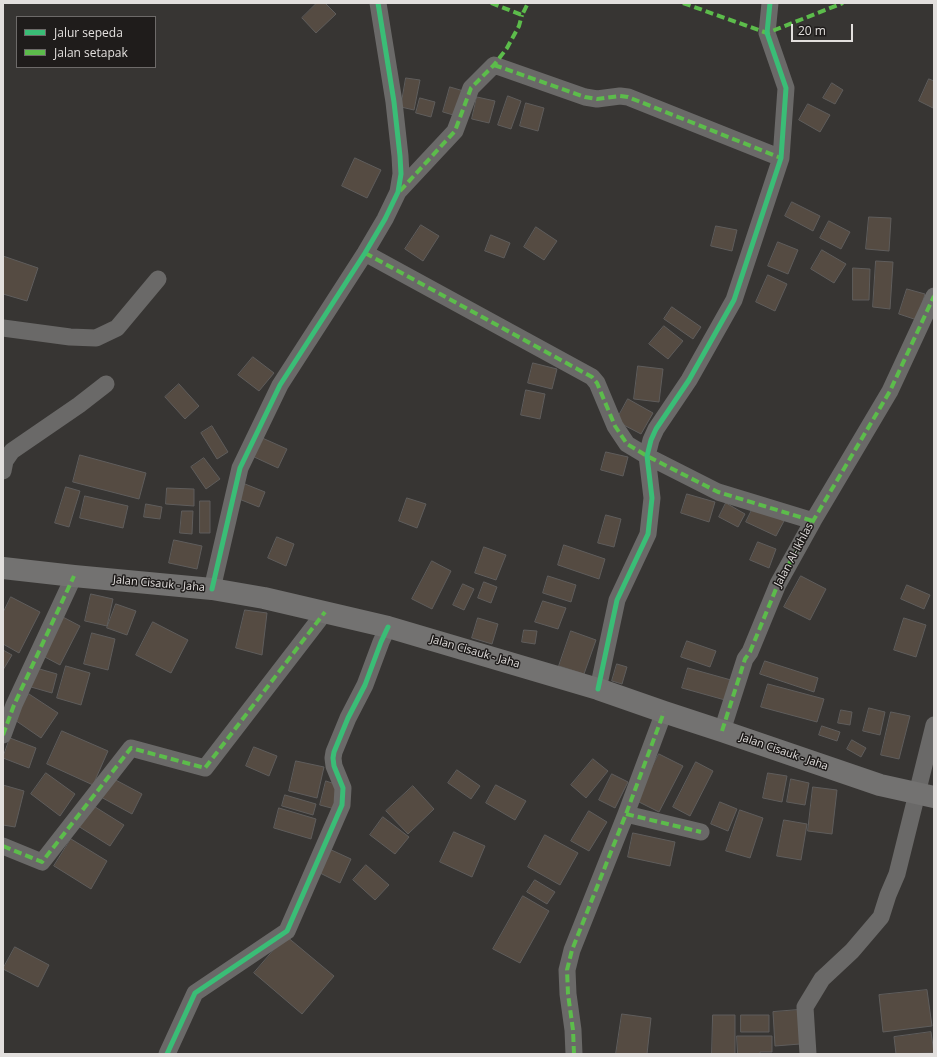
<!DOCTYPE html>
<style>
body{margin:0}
#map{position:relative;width:937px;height:1057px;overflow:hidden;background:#373533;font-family:"Open Sans",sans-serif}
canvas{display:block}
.frame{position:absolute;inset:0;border:4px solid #e2dfdd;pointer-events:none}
.legend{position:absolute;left:16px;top:16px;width:140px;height:52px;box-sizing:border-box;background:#1f1c1b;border:1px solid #6d6a69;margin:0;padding:5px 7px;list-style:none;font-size:12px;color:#e2dfdd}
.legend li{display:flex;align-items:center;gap:8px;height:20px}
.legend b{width:20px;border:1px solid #6d6a69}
.scale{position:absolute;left:791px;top:24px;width:62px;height:18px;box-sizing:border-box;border:2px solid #e2dfdd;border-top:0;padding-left:5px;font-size:12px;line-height:14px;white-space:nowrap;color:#e2dfdd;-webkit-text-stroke:3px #1f1c1b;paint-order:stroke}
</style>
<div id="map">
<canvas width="937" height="1057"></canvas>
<div class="frame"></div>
<ul class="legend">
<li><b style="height:5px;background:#3abd76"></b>Jalur sepeda</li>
<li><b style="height:5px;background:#5cbc4b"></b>Jalan setapak</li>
</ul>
<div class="scale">20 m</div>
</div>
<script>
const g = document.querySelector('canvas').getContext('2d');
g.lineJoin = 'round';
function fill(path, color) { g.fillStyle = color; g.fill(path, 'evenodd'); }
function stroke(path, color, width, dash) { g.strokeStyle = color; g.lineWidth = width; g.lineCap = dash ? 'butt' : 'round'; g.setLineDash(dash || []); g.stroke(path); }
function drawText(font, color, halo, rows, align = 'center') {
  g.font = font + ' "Open Sans",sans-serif'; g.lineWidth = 3; g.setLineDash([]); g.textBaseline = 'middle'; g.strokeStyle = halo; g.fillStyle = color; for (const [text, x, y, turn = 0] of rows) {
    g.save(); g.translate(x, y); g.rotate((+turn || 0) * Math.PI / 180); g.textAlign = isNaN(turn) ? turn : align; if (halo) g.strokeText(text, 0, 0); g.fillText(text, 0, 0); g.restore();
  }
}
const building = new Path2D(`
 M317 3H325L336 14 316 33 302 18Z
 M406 78 420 80 414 110 401 107Z
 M929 79 934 81 933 108 919 101Z
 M832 83 843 90 835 104 823 98Z
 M450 87 467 92 460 117 443 112Z
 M508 96 521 101 511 129 498 125Z
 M477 97 495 101 489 123 472 119Z
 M420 98 435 102 431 117 416 113Z
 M526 103 544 108 538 131 520 126Z
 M808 104 830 115 820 132 799 120Z
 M355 158 381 170 367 198 342 186Z
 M792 202 820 216 813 231 785 216Z
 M869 217 891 218 889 251 866 249Z
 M829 221 850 232 841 249 820 238Z
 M421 225 439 236 423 261 405 249Z
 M716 226 737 230 732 251 711 246Z
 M536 227 557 241 544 260 524 247Z
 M491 235 510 243 504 258 485 251Z
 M778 242 798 250 788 274 768 266Z
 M822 250 846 264 834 283 811 269Z
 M3 256 38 268 27 301 3 294Z
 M876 261 893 262 890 309 873 307Z
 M853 268 870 269 869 300H853Z
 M768 275 787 284 775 311 756 302Z
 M907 289 925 294 917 320 899 314Z
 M672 307 701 327 693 339 664 319Z
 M664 326 683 341 668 359 649 344Z
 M253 357 274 373 259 391 238 375Z
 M533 363 557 369 552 389 528 383Z
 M638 366 663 369 659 402 634 399Z
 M179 384 199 406 185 419 165 397Z
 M526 390 545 394 540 419 521 415Z
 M628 399 653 413 641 434 616 421Z
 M212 426 228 452 217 459 201 433Z
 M260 437 287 449 278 468 252 456Z
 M606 452 628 457 623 476 601 470Z
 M80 455 146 473 139 499 73 482Z
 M204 458 220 479 206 489 191 467Z
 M245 484 265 492 259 507 239 499Z
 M66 487 80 491 69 527 55 523Z
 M167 488 194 489V506L166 504Z
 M687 494 715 502 709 522 681 513Z
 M85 496 128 506 123 528 80 518Z
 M407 498 426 504 417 528 399 521Z
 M200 501H210V533H200Z
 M726 503 745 514 738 527 719 517Z
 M146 504 162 507 160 519 144 517Z
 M754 506 784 521 776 536 746 522Z
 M182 511H193L192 534 180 533Z
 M606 515 621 519 614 547 598 543Z
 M277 537 294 544 286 566 268 558Z
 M174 540 202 546 197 569 169 563Z
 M758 542 776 549 769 568 750 560Z
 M564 545 605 559 599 579 558 565Z
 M484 547 506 555 496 580 475 573Z
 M432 561 451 571 432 609 412 599Z
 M548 576 576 585 571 602 543 593Z
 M801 576 826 589 810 620 784 607Z
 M484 582 497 587 491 603 478 598Z
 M463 584 474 589 464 610 453 605Z
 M907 585 930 595 924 609 901 599Z
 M91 594 113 599 107 626 85 621Z
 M11 597 40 612 19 653 3 644V613Z
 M543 601 566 608 558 629 535 622Z
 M116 604 136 611 127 635 107 628Z
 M245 610 267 613 262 655 236 648Z
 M61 616 80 626 60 665 41 655Z
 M478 618 498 624 492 644 472 638Z
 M904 618 926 625 916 657 894 650Z
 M153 622 188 640 171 673 136 655Z
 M524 630 537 631 535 644 522 642Z
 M571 631 596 640 584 674 559 666Z
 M92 633 115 639 108 670 84 664Z
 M687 641 716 651 710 667 681 657Z
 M3 650 12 655 3 670Z
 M765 661 818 678 814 692 760 674Z
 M617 664 627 667 622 684 612 681Z
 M66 666 90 673 81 705 57 698Z
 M36 668 57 674 52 693 31 687Z
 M688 668 731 680 725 700 682 688Z
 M768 684 824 699 817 722 761 707Z
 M29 694 58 713 41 738 12 718Z
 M869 708 885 712 880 735 863 731Z
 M841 710 852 712 850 725 838 723Z
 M891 712 910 716 899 759 881 755Z
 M822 726 840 732 837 741 819 735Z
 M62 731 108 751 93 785 47 764Z
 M10 738 36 748 29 768 3 758Z
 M852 740 866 748 861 757 847 749Z
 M254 747 277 756 269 776 246 766Z
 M659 754 683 766 659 812 635 800Z
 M593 759 608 771 586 798 571 785Z
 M296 761 324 767 317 798 289 791Z
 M696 762 713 771 690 816 673 807Z
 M457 770 480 786 471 799 448 783Z
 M46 773 75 794 60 816 31 794Z
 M768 773 787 776 782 802 763 798Z
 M612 774 628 782 615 808 599 800Z
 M110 777 142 794 132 814 99 796Z
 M791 779 809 783 805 805 787 802Z
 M326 781 341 786 335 809 320 805Z
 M3 785 24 791 15 827 3 825Z
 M496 785 526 801 515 820 486 803Z
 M413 786 434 809 408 834 386 811Z
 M813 787 837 790 832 834 808 831Z
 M285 795 316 804 313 815 282 806Z
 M720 802 737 809 728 831 711 824Z
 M92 805 124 825 110 846 78 826Z
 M279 808 316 819 311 839 274 828Z
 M740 810 763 818 750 858 726 851Z
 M589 811 607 822 589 851 571 841Z
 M383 817 409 837 395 854 370 835Z
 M784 820 807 824 801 860 777 856Z
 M454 832 485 846 472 877 440 862Z
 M633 833 675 842 670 866 628 857Z
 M545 835 578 853 560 885 528 867Z
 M71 839 107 861 91 889 54 866Z
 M327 848 351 859 340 883 316 871Z
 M366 865 389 885 375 900 353 880Z
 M535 880 555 892 547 904 527 892Z
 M523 896 549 911 520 963 493 949Z
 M286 936 334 976 302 1014 254 973Z
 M15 947 49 965 38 987 3 969Z
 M927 990 932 1026 883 1032 879 995Z
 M798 1010 800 1044 775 1046 773 1012Z
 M622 1014 651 1018 647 1054H616Z
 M713 1015H735V1054H712Z
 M741 1015H769V1032H741Z
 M931 1032 934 1053 896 1054 894 1037Z
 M737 1036H772V1052H760V1054H738Z`);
fill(building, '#554b42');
stroke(building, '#5f5d5c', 1);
stroke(new Path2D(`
 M398 192 455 131 471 88 494 65 585 97 597 99 620 96 628 97 781 158
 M365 253 592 377 597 383 615 426 627 444 647 456 718 492 813 521
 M3 328 70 337 96 338 117 328 158 279
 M3 471 5 461 12 451 79 405 106 384
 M212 589 240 468 280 385 365 253 385 219 398 192 401 174 400 156 394 102 378 3
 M598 689 617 600 648 534 652 498 647 456 651 440 656 429 689 380 734 300 781 158 786 88 767 33 770 3
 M722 731 745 659 750 652 778 584 813 521 890 391 934 296
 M3 735 14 705 74 576
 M626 814 701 832
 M3 846 42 862 131 748 205 768 325 612
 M167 1054 195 993 287 931 342 805 343 788 334 766 333 758 334 752 348 718 365 685 381 642 388 627
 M574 1054 573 1030 568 994 567 970 572 950 626 814 664 712
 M808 1054 805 1007 822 979 852 951 881 917 888 895 897 874 934 725`), '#6a6968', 17);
stroke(new Path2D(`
 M3 568 74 576 212 589 264 598 388 627 598 689 664 712 722 731 880 785 934 797`), '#737271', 22);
stroke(new Path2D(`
 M491 3 522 15 528 3
 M683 3 767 33 843 3
 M494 65 585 97 597 99 620 96 628 97 781 158
 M400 191 455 131 471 88 494 65 507 48 519 26 522 15
 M365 253 592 377 597 383 615 426 627 444 647 456 718 492 813 521
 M722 731 745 659 750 652 778 584 813 521 890 391 934 296
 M3 735 14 705 74 576
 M626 814 701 832
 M3 846 42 862 131 748 205 768 325 612
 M574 1054 573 1030 568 994 567 970 572 950 626 814 664 712`), '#5cbc4b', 4, [8, 4]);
stroke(new Path2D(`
 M212 589 240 468 280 385 365 253 385 219 398 192 401 174 400 156 394 102 378 3
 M598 689 617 600 648 534 652 498 647 456 651 440 656 429 689 380 734 300 781 158 786 88 767 33 770 3
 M167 1054 195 993 287 931 342 805 343 788 334 766 333 758 334 752 348 718 365 685 381 642 388 627`), '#3abd76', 5);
drawText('11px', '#e2dfdd', '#1f1c1b', [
 ["Jalan Al-Ikhlas",794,555,-62],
 ["Jalan Cisauk - Jaha",159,584,5],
 ["Jalan Cisauk - Jaha",475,652,16],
 ["Jalan Cisauk - Jaha",784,752,19]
]);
</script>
